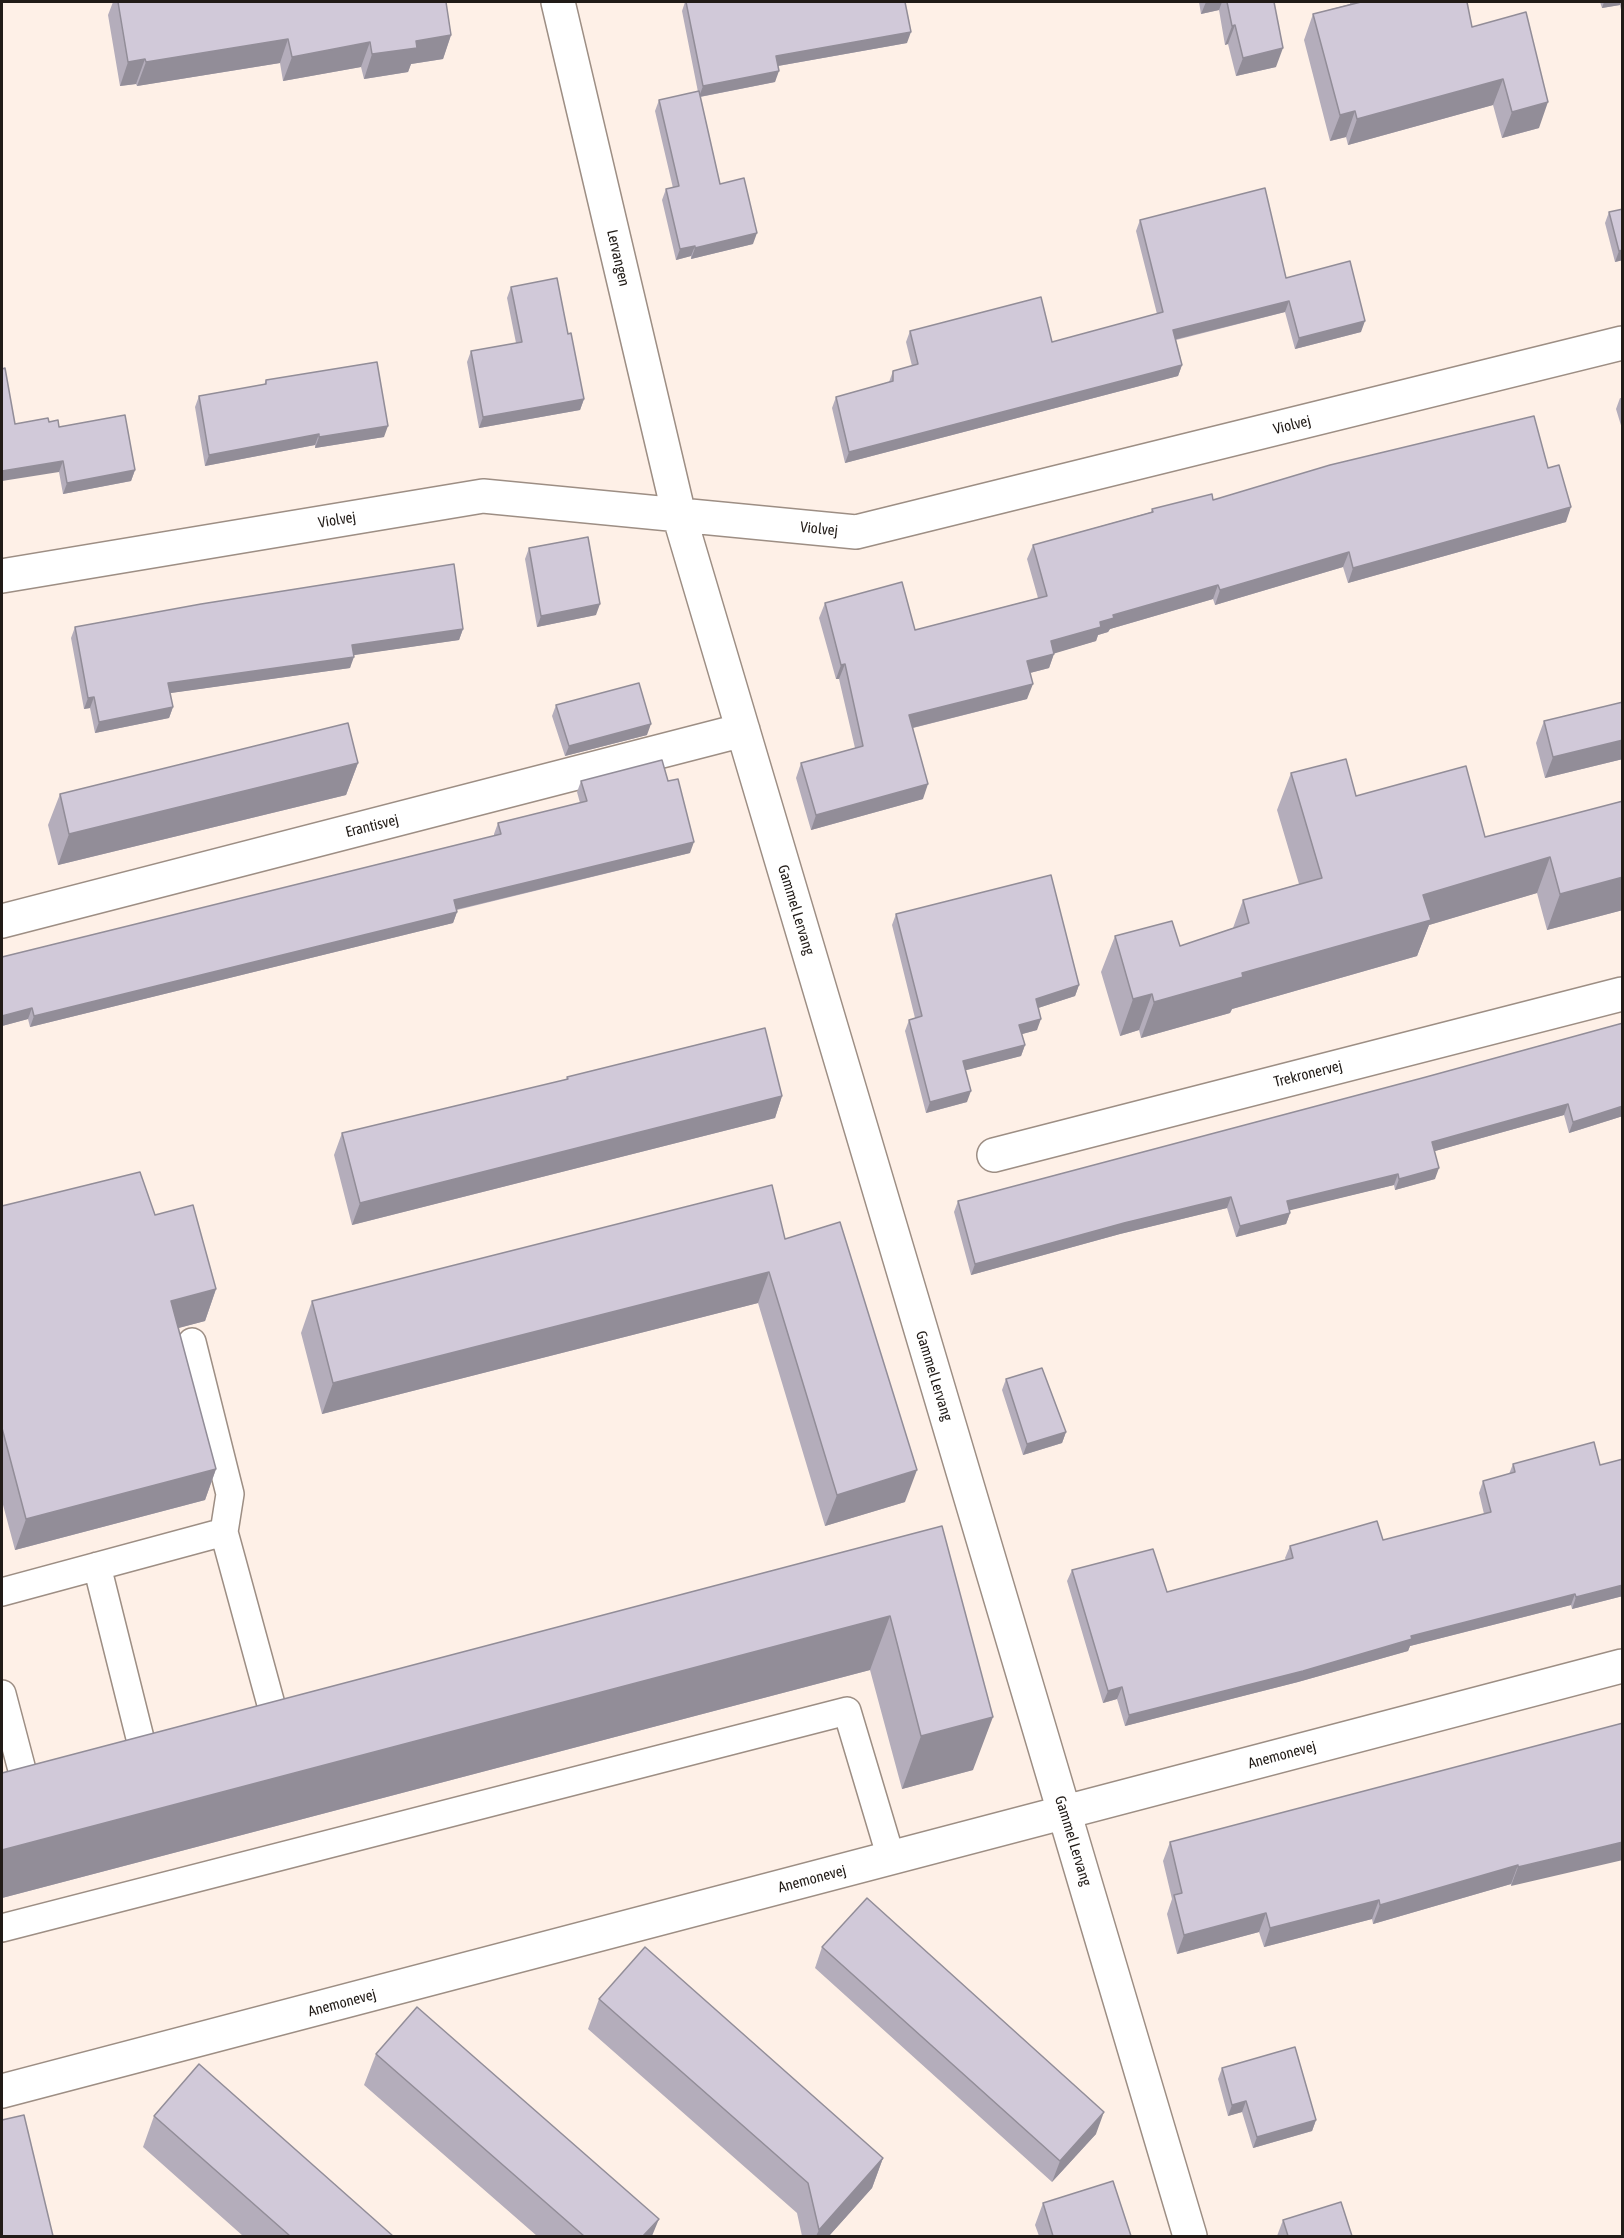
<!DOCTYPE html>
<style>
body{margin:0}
#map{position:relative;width:1624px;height:2238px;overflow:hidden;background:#fef0e7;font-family:"Asap Condensed",sans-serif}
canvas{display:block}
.frame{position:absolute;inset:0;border:3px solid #211b17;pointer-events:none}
</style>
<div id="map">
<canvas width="1624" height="2238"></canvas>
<div class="frame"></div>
</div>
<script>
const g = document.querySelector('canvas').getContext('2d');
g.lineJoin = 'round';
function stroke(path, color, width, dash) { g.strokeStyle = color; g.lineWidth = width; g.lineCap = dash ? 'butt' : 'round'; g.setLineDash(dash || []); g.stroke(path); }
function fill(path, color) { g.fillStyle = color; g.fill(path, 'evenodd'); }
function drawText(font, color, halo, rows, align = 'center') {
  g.font = font + ' "Asap Condensed",sans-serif'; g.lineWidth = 6; g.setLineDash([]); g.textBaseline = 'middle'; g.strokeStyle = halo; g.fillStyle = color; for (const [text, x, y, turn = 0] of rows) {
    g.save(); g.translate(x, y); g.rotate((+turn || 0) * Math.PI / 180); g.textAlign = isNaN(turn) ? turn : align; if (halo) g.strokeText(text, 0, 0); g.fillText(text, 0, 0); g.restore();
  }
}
const lane = new Path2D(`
 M224 1532 272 1708
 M97 1566 141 1742
 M2 1592 224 1532 230 1494 192 1342
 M2 1694 22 1770
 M2 1928 847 1711 891 1858`);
const street = new Path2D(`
 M558 2 679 515 1190 2236
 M2 576 483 496 856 532 1622 343
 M2 921 743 730
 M994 1155 1622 994
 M2 2091 1622 1666`);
stroke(lane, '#9d8e84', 30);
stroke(street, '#9d8e84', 36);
stroke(lane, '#fff', 27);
stroke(street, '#fff', 33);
fill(new Path2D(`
 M113 2H446L451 35 443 59 411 64 408 72 364 79 361 67 283 81 280 63 137 86 136 84 120 86 108 15Z
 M685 2H905L907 43 778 66 775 82 700 97 720 184 753 244 691 259V256L676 260 662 200 666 189 673 188 655 111 659 100 698 92 682 11Z
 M1199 2H1274L1276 67 1236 76 1228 44 1225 45 1219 10 1201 14Z
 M1350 2H1467L1472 27 1539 128 1502 138 1493 105 1348 145 1346 137 1330 141 1304 40 1313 14 1350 4Z
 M1600 2H1623V19L1620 5 1602 8Z
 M1623 209V260L1615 262 1605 223 1609 212Z
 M1140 220 1286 278 1361 332 1295 349 1285 312 1176 340 1182 365 1178 376 845 463 832 408 836 397 889 382 893 371 912 366 906 342 910 331 1052 342 1157 314 1136 231Z
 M511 287 568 334 584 399 580 410 479 428 467 362 471 351 516 343 507 298Z
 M266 380 384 437 315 448V445L205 466 195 407 199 396 264 385Z
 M1620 398H1623V432L1616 409Z
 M49 422 135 470 131 481 63 494 59 472 15 424Z
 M1548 468 1566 522 1348 583 1343 567 1215 605 1213 599 1110 629 1108 632 1098 635 1096 641 1054 653 1049 668 1030 673 1027 699 913 728 923 799 811 830 796 778 801 763 855 748 839 679H836L819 618 825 603 915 630 1038 598 1027 559 1033 545 1151 512 1152 509 1213 500Z
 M529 548 596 615 537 627 525 559Z
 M75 627 463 629 459 640 353 655 350 668 170 693 173 707 169 718 95 733 90 708 84 709 71 638Z
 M1623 702V759L1545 778 1536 743 1544 721Z
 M556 705 647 735 565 756 552 716Z
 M358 763 346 795 58 865 48 825 60 794Z
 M1291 773 1356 796 1485 837 1623 801V910L1547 930 1537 893 1429 925 1417 956 1232 1009 1230 1013 1141 1038 1139 1030 1120 1036 1101 972 1115 936 1180 946 1233 928 1243 900 1299 884 1277 810Z
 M581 781 690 853 457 910V912L453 923 30 1027 28 1019 2 1026V957L494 836V834L498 823 580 803 577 792Z
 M896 914 1079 985 1075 996 1038 1008 1037 1030 1022 1034 1025 1045 1021 1056 966 1070 967 1102 926 1113 905 1031 909 1020 915 1018 892 925Z
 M1623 1023V1116L1569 1133 1564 1115 1435 1151V1179L1395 1190 1394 1185 1289 1210 1290 1213 1286 1224 1236 1237 1227 1208 1120 1234 971 1275 954 1212 958 1201 1426 1077Z
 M567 1077 782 1096 775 1118 352 1225 334 1155 342 1133 566 1080Z
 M2 1206 155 1215 216 1289 205 1321 178 1328 216 1469 205 1500 15 1550 2 1501Z
 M785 1239 905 1502 825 1526 758 1303 322 1414 301 1333 312 1301Z
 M1006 1379 1066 1432 1062 1443 1023 1455 1002 1390Z
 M1513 1464 1623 1596 1572 1609 1571 1605 1410 1646 1408 1651 1298 1682 1125 1726 1117 1699 1103 1703 1067 1581 1072 1570 1167 1592 1286 1560 1285 1558 1290 1546 1383 1540 1484 1514 1479 1493 1483 1481 1509 1474Z
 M942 1526 973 1770 902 1789 870 1670 2 1898V1773Z
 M1623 1723 1511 1886V1884L1373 1924 1372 1919 1264 1947 1259 1932 1177 1954 1167 1914 1172 1899 1163 1861 1170 1842Z
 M822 1947 1096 2134 1052 2182 815 1968Z
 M599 1999 883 2158 872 2188 829 2236H802L797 2213 588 2029Z
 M376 2054 652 2236H537L364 2085Z
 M1222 2068 1316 2120 1312 2131 1253 2148 1242 2112 1228 2116 1218 2079Z
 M154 2116 393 2236H243L143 2147Z
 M1043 2203 1131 2236H1039L1035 2225Z
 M1283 2220 1352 2236H1277Z`), '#b4adbb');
fill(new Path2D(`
 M1206 2H1222L1219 10 1201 14Z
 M1604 2H1621L1620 5 1602 8Z
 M1235 25 1228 44 1225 45 1232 26Z
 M911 32 907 43 772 67 776 56Z
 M451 35 443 59 411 64 408 72 364 79 372 54 416 41Z
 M288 39 280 63 137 86 146 62Z
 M370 42 361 67 283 81 292 57Z
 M1283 48 1276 67 1236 76 1243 58Z
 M145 59 136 84 120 86 128 62Z
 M779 71 775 82 699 97 703 86Z
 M1503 79 1493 105 1348 145 1357 119Z
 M1548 102 1539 128 1502 138 1512 112Z
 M1355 111 1346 137 1330 141 1340 115Z
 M757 233 753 244 691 259 695 248Z
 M695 246 691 256 676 260 680 249Z
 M1623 250V260L1615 262 1619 251Z
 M1289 301 1285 312 1169 341 1173 330Z
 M1365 321 1361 332 1295 349 1299 338Z
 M1182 365 1178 376 845 463 849 452Z
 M584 399 580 410 479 428 483 417Z
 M388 426 384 437 315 448 319 437Z
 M319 434 315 445 205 466 209 455Z
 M63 461 59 472 2 481V471Z
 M135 470 131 481 63 494 67 483Z
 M1571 507 1566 522 1348 583 1353 568Z
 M1349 552 1343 567 1215 605 1220 590Z
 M1218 585 1213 599 1110 629 1108 632 1098 635 1096 641 1046 656 1051 641 1113 615Z
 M600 604 596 615 537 627 541 616Z
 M463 629 459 640 348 656 352 645Z
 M1054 654 1049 668 1022 675 1027 661Z
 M354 657 350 668 164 694 168 683Z
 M845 664 839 679H836L841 665Z
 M1033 684 1027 699 904 730 909 715Z
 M94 697 90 708 84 709 88 698Z
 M173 707 169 718 95 733 99 722Z
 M651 724 647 735 565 756 569 746Z
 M1623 740V759L1545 778 1553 757Z
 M358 763 346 795 58 865 69 834Z
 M928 784 923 799 811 830 816 815Z
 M694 842 690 853 450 911 454 900Z
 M1550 857 1537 893 1429 925 1417 956 1232 1009 1230 1013 1141 1038 1154 1002 1242 973 1423 895Z
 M1623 877V910L1547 930 1560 894Z
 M457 912 453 923 30 1027 34 1016Z
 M1079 985 1075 996 1032 1010 1036 999Z
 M1152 994 1139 1030 1120 1036 1133 999Z
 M32 1008 28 1019 2 1026V1016Z
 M1041 1019 1037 1030 1015 1036 1019 1025Z
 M1025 1045 1021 1056 959 1072 963 1061Z
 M971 1091 967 1102 926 1113 930 1102Z
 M782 1096 775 1118 352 1225 360 1203Z
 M1568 1104 1564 1115 1428 1153 1432 1142Z
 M1623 1106V1116L1569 1133 1573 1122Z
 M1439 1168 1435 1179 1395 1190 1399 1179Z
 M1398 1174 1394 1185 1283 1212 1287 1201Z
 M1231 1197 1227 1208 1120 1234 971 1275 975 1264 1124 1223Z
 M1290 1213 1286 1224 1236 1237 1240 1226Z
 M769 1272 758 1303 322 1414 333 1383Z
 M216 1289 205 1321 160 1333 171 1301Z
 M1066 1432 1062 1443 1023 1455 1027 1444Z
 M216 1469 205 1500 15 1550 26 1519Z
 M917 1470 905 1502 825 1526 837 1495Z
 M1623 1585V1596L1572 1609 1576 1597Z
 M1575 1594 1571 1605 1410 1646 1408 1651 1298 1682 1125 1726 1129 1715 1411 1636Z
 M890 1616 870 1670 2 1898V1850Z
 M1122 1687 1117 1699 1103 1703 1108 1691Z
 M993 1717 973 1770 902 1789 921 1736Z
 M1623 1842V1860L1511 1886 1518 1867Z
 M1518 1865 1511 1884 1373 1924 1380 1905Z
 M1379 1900 1372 1919 1264 1947 1270 1928Z
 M1266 1913 1259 1932 1177 1954 1184 1935Z
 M1246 2101 1242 2112 1228 2116 1232 2105Z
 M1104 2112 1096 2134 1052 2182 1060 2161Z
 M1316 2120 1312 2131 1253 2148 1257 2137Z
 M883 2158 872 2188 829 2236H816L819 2230Z
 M659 2219 652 2236H643Z`), '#928d98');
const building = new Path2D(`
 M118 2H446L451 35 416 41 417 48 372 54 370 42 292 57 288 39 146 62 145 59 128 62Z
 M686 2H905L911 32 776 56 779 71 703 86Z
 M1227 2H1274L1283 48 1243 58 1235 25 1232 26Z
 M1361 2H1467L1472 27 1526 12 1548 102 1512 112 1503 79 1357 119 1355 111 1340 115 1313 14Z
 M699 91 720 184 744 178 757 233 695 248V246L680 249 666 189 679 186 659 100Z
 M1265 188 1286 278 1350 261 1365 321 1299 338 1289 301 1173 330 1182 365 849 452 836 397 893 381V371L918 364 910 331 1041 297 1052 342 1163 312 1140 220Z
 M1623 209V250L1619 251 1609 212Z
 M557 278 568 334 571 333 584 399 483 417 471 351 522 342 511 287Z
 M377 362 388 426 319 437V434L209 455 199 396 266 384V380Z
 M5 368 15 424 48 418 49 422 58 420 59 427 125 415 135 470 67 483 63 461 2 471V369Z
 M1534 416 1548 468 1559 465 1571 507 1353 568 1349 552 1220 590 1218 585 1113 615 1114 618 1100 622 1101 627 1051 641 1054 654 1027 661 1033 684 909 715 928 784 816 815 801 763 863 746 845 664 841 665 825 603 902 582 915 630 1047 596 1033 545 1153 512 1152 509 1212 494 1213 500 1330 465Z
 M588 537 600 604 541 616 529 548Z
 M454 564 463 629 352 645 354 657 168 683 173 707 99 722 94 697 88 698 75 627 201 604Z
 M639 683 651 724 569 746 556 705Z
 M1623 702V740L1553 757 1544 721Z
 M348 723 358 763 69 834 60 794Z
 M1346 759 1356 796 1466 766 1485 837 1623 801V877L1560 894 1550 857 1423 895 1431 920 1242 973 1243 977 1154 1002 1152 994 1133 999 1115 936 1172 921 1180 946 1249 923 1243 900 1322 878 1291 773Z
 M662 760 668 781 678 779 694 842 454 900 457 912 34 1016 32 1008 2 1016V957L501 834 498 823 587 801 581 781Z
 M1051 875 1079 985 1036 999 1041 1019 1019 1025 1025 1045 963 1061 971 1091 930 1102 909 1020 922 1016 896 914Z
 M1623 1023V1106L1573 1122 1568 1104 1432 1142 1439 1168 1399 1179 1398 1174 1287 1201 1290 1213 1240 1226 1231 1197 1124 1223 975 1264 958 1201 1426 1077Z
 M765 1028 782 1096 360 1203 342 1133 568 1079 567 1077Z
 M140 1172 155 1215 193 1205 216 1289 171 1301 216 1469 26 1519 2 1428V1206Z
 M772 1185 785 1239 840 1222 917 1470 837 1495 769 1272 333 1383 312 1301Z
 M1042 1368 1066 1432 1027 1444 1006 1379Z
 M1594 1442 1600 1465 1623 1459V1585L1576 1597 1575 1594 1411 1636 1412 1639 1303 1671 1129 1715 1122 1687 1108 1691 1072 1570 1153 1549 1167 1592 1293 1558 1290 1546 1377 1521 1383 1540 1491 1512 1483 1481 1515 1472 1513 1464Z
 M942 1526 993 1717 921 1736 890 1616 2 1850V1773Z
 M1623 1723V1842L1518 1867V1865L1380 1905 1379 1900 1270 1928 1266 1913 1184 1935 1174 1895 1182 1893 1170 1842Z
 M867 1898 1104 2112 1060 2161 822 1947Z
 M645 1947 883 2158 819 2230 808 2183 599 1999Z
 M417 2007 659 2219 643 2236H584L376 2054Z
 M1295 2047 1316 2120 1257 2137 1246 2101 1232 2105 1222 2068Z
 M199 2064 393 2236H290L154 2116Z
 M24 2115 53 2236H2V2120Z
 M1113 2181 1131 2236H1053L1043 2203Z
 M1341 2202 1352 2236H1288L1283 2220Z`);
fill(building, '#d1c9d9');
stroke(building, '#928d98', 1.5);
drawText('15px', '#211b17', '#fff', [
 ["Lervangen",618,258,77],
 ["Violvej",1292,425,-14],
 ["Violvej",337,520,-9],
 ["Violvej",819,529,6],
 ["Erantisvej",372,826,-14],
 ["Gammel Lervang",796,910,73],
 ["Trekronervej",1308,1074,-14],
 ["Gammel Lervang",934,1376,73],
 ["Anemonevej",1282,1755,-15],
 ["Gammel Lervang",1073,1841,73],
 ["Anemonevej",812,1879,-15],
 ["Anemonevej",342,2003,-15]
]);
</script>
